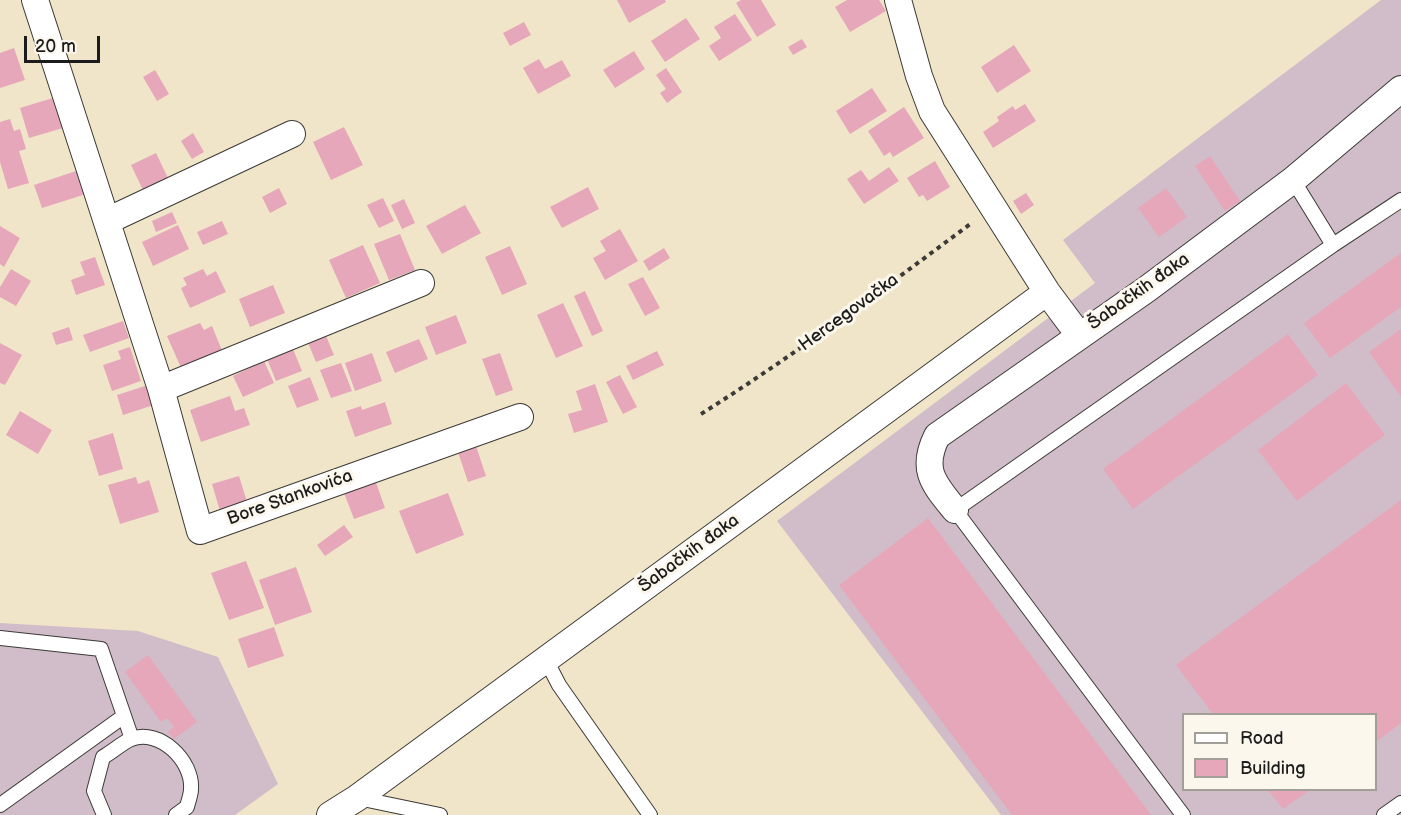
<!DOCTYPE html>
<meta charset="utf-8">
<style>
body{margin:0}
#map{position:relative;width:1401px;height:815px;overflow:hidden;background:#f0e5c8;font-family:"Balsamiq Sans",sans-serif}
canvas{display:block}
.legend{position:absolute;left:1182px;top:713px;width:195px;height:78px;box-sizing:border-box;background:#fbf7ec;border:2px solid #a29f99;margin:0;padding:8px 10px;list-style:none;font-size:18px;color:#1c1c1c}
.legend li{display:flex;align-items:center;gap:12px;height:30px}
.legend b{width:30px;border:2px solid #a29f99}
.scale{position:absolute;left:24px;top:36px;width:76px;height:27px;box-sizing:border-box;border:3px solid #1c1c1c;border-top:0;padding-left:8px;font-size:18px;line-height:21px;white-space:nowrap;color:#1c1c1c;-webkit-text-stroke:4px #fbf7ec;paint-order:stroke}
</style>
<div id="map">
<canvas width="1401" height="815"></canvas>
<ul class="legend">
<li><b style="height:8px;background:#fff"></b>Road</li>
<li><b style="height:16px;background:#e6a7ba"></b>Building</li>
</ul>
<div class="scale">20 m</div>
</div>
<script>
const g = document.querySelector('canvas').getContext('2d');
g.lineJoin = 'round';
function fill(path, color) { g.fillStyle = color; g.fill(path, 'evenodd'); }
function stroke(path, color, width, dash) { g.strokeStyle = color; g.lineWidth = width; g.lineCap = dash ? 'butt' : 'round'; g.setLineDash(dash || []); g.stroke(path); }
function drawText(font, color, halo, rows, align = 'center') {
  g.font = font + ' "Balsamiq Sans",sans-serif'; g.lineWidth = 6; g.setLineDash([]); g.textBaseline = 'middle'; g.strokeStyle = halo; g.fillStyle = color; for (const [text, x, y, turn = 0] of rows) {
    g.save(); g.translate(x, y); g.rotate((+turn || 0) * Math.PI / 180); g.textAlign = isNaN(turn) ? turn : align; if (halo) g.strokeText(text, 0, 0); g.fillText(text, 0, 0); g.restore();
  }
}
fill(new Path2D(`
 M1381 0H1401V815H1001L777 521 1095 283 1063 240ZM1184 714H1376V790H1184Z
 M0 623 138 631 218 657 278 784 235 815H0Z`), '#d1bdc9');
fill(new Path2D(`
 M617 0H665L666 2 629 23Z
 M741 0H761L776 25 757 37 736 3Z
 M847 0H879L886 11 850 32 835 7Z
 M735 14 752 40 719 61 709 46 721 38 714 27Z
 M686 18 700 39 665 62 651 41Z
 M524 22 531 35 510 46 503 33Z
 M802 39 807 47 793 55 788 47Z
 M1014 45 1031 71 997 93 981 67Z
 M14 48 25 80 0 88V53Z
 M634 51 645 69 615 88 603 70Z
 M539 59 545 69 562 60 571 76 538 94 523 68Z
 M666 68 682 92 667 103 660 93 666 89 656 75Z
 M155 70 169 94 157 101 143 77Z
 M872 88 887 111 850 134 836 111Z
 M53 98 63 128 29 138 20 108Z
 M1025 104 1036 121 993 148 983 132 999 121 997 117 1013 106 1015 110Z
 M904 107 924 138 893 157 890 152 884 156 868 131Z
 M10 119 14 131 20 129 26 149 19 151 29 183 8 189 0 162V122Z
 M344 127 363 165 331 180 313 142Z
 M193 133 204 152 192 159 181 141Z
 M156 153 168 178 143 190 131 165Z
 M1210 156 1240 201 1225 211 1195 166Z
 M935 161 950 187 927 201 923 195 919 197 907 178Z
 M889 167 899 181 864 204 847 179 861 170 869 181Z
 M79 170 86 194 42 208 34 185Z
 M588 187 599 209 562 228 550 207Z
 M279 188 287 204 270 213 262 197Z
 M1166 188 1187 217 1159 237 1138 208Z
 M1026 193 1034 205 1021 214 1013 201Z
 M383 198 394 221 379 228 367 205Z
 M404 199 415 223 402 229 391 205Z
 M465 205 481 233 442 254 426 226Z
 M172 212 177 223 156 232 152 221Z
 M222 221 228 234 203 245 197 232Z
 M178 225 189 249 153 266 142 242Z
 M0 226 20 238 4 267 0 264Z
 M620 229 638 261 605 280 593 258 606 251 600 241Z
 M400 234 415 270 389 280 374 244Z
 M363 245 380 283 346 298 329 260Z
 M510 246 527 284 502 295 485 257Z
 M664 248 670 258 649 271 643 261Z
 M1401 253V307L1330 358 1304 323Z
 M95 257 105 285 76 295 71 280 85 275 80 262Z
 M11 269 31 281 16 306 0 297V287Z
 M203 269 207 276 216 271 226 292 190 308 181 288 187 285 183 278Z
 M643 277 660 308 645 316 628 284Z
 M273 285 285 313 250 327 239 299Z
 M585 291 603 331 592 336 574 296Z
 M563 303 583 346 556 358 537 315Z
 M456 315 467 343 436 355 425 327Z
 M123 321 129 338 90 352 83 335Z
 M200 323 204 330 212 326 223 353 182 370 167 336Z
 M69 327 73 340 56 345 52 333Z
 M1401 329V397L1369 352Z
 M324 331 334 355 316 362 306 338Z
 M1288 334 1318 375 1133 509 1103 469Z
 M419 339 428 359 395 373 386 352Z
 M0 343 22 355 5 385 0 383Z
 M291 344 302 371 276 381 265 354Z
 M130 347 141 381 112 391 103 365 121 359 118 351Z
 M657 351 664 365 633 380 626 366Z
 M372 353 382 381 355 391 345 363Z
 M500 353 513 390 496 396 482 359Z
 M264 361 274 383 243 397 233 376Z
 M341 363 352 391 331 398 320 370Z
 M620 375 637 407 623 414 606 382Z
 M310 377 319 400 297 408 288 386Z
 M1346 383 1385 435 1297 501 1258 450Z
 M151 384 157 404 123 415 117 395Z
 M595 384 608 422 574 433 568 414 582 410 576 391Z
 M230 396 235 411 244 408 250 425 201 442 190 410Z
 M385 402 392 424 355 437 346 411 361 406 362 410Z
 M20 411 52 430 38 454 6 435Z
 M113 433 123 469 99 476 88 441Z
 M475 443 486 476 468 482 457 449Z
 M373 474 385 508 354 519 341 485Z
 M239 476 247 502 220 511 212 484Z
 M136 477 138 484 149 480 159 512 120 524 108 485Z
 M448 493 464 535 416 554 399 511Z
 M1401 500V723L1376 742V714H1213L1176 665Z
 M928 518 1151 815H1012L839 585Z
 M344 525 353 537 325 556 317 545Z
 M246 561 264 608 229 620 211 573Z
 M296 567 312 612 275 625 259 580Z
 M274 627 284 656 248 668 238 639Z
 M148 655 197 722 174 739 168 732 174 727 167 718 161 722 125 672Z
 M1268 790H1310L1283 809Z`), '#e6a7ba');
const service = new Path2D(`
 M1293 180 1333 245
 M0 638 101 649 132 739
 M545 658 559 685 650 815
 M358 798 440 815
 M0 805 124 716
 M104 815 94 791 103 757C112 752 122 743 131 739 160 728 193 761 191 789 191 795 188 802 187 807L176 815
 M1183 815 955 510 1333 245 1401 200
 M1384 815 1401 803`);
const minor = new Path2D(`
 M35 0 161 389 200 531 520 417
 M898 0 919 76 932 111 1047 292 1079 335
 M107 221 292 134
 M161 389 421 283
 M955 510C934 484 920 470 937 436L1147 289 1293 180 1401 89
 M330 815 357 798 1047 292`);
stroke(service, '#3c3a36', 16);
stroke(minor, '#3c3a36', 28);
stroke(new Path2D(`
 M701 414C795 355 884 288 973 222`), '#3c3a36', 4, [4.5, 4.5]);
stroke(service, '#fff', 14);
stroke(minor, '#fff', 26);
drawText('18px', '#1c1c1c', '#fbf7ec', [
 ["Šabačkih đaka",1139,292,-35],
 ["Hercegovačka",849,313,-36],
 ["Bore Stankovića",290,498,-20],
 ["Šabačkih đaka",689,554,-36]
]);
</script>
